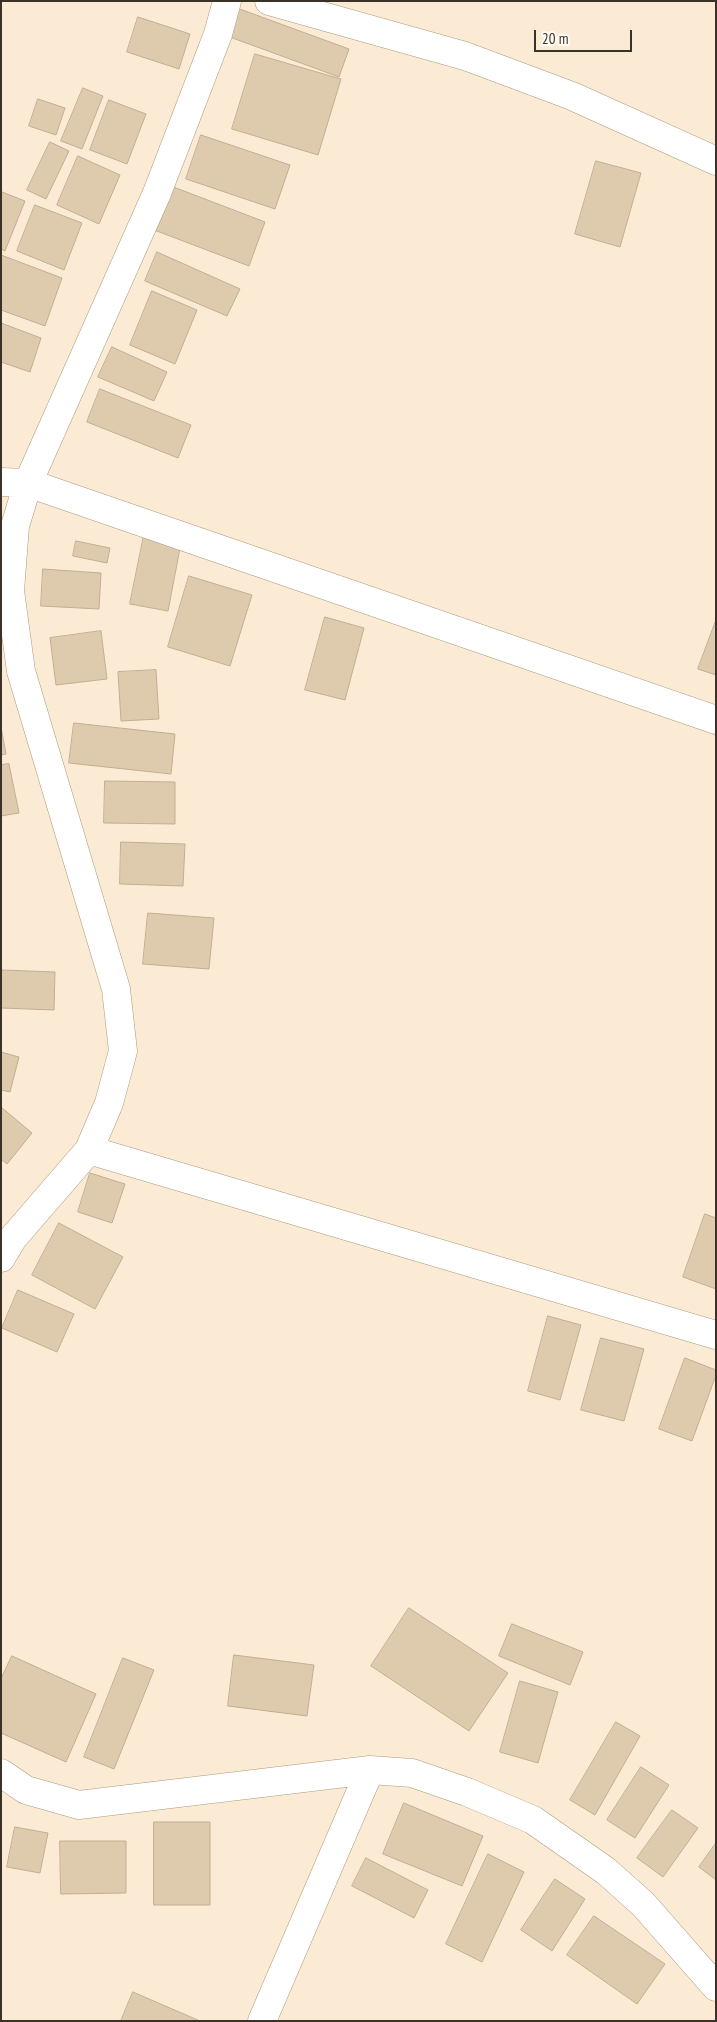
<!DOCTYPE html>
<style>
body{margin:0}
#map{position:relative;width:717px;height:2022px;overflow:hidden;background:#fcebd4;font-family:"PT Sans Narrow",sans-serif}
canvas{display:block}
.frame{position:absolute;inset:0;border:2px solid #3a3226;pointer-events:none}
.scale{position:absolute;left:534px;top:30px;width:98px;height:22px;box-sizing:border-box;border:2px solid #3a3226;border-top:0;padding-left:6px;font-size:15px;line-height:18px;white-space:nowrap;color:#3a3226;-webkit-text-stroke:4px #fefaf4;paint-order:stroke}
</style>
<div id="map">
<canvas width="717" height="2022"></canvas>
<div class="frame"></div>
<div class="scale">20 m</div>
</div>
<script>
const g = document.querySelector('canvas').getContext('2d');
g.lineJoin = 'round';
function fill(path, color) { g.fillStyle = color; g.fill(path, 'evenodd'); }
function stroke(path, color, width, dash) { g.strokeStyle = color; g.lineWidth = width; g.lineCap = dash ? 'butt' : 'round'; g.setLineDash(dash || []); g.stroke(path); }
const building = new Path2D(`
 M237 8 349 49 339 77 227 36Z
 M138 17 190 34 179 69 127 52Z
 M255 54 341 79 318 155 232 129Z
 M83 88 103 96 82 149 61 141Z
 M38 99 65 108 56 135 29 126Z
 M109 100 146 114 127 164 90 150Z
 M201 135 290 165 275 209 186 179Z
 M50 142 69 151 46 199 27 190Z
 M78 156 120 175 99 224 57 205Z
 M596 161 641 173 620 247 575 234Z
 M171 186 265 222 249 266 154 230Z
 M2 192 25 201 5 251 1 249Z
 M35 205 82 223 64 270 17 251Z
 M157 252 240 289 227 316 145 281Z
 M1 255 62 278 45 326 1 310Z
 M152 291 197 310 175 364 130 345Z
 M1 323 41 338 30 372 1 362Z
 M112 347 167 372 154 401 98 377Z
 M100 389 191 425 178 458 87 422Z
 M144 535 181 543 168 611 130 604Z
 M76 541 110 548 107 563 73 556Z
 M43 569 101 573 99 609 41 606Z
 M189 576 252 595 230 666 168 647Z
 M325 617 364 628 345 700 305 690Z
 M716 620V675L698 669Z
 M101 631 107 679 56 685 50 638Z
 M156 670 159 719 121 721 118 672Z
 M74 723 175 734 171 774 69 763Z
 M1 727 6 754 1 755Z
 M9 764 19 813 1 816V765Z
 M105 781 175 782V824L104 823Z
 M121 842 185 844 183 886 120 884Z
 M148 913 214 918 209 969 143 964Z
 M2 970 55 972 54 1010 1 1008Z
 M1 1052 19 1057 10 1092 1 1090Z
 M1 1107 32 1133 7 1164 1 1159Z
 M90 1173 125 1184 112 1223 78 1212Z
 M705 1214 716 1218V1289L683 1277Z
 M59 1223 123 1257 95 1309 32 1275Z
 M18 1290 74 1314 57 1352 2 1328Z
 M548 1316 581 1325 560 1400 528 1391Z
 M601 1338 644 1349 624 1421 581 1410Z
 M685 1358 716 1370V1375L692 1441 659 1429Z
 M409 1608 508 1673 469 1731 371 1666Z
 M512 1624 583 1652 570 1685 499 1656Z
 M234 1655 314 1665 307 1716 228 1706Z
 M12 1656 96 1694 66 1762 1 1733V1679Z
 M123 1658 154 1670 114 1769 84 1757Z
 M520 1681 558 1692 538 1763 500 1752Z
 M616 1722 640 1736 595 1815 570 1800Z
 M641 1767 669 1785 635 1838 607 1820Z
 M404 1803 483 1836 462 1886 383 1854Z
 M672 1810 698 1828 663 1877 637 1858Z
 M154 1822H210V1905H154Z
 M15 1827 48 1833 40 1873 7 1867Z
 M60 1841H126V1893L61 1894Z
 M716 1843V1880L699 1867Z
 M488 1854 524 1872 482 1962 446 1944Z
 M366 1858 428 1890 414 1918 352 1886Z
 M555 1879 585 1899 552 1951 521 1930Z
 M594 1916 665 1964 637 2004 567 1955Z
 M133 1992 200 2021H121Z`);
fill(building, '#decaad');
stroke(building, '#c2ae92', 1);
const street = new Path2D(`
 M269 1 465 56 572 96 716 161
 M1 482 28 483 716 720
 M89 1150 716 1335
 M1 1258 13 1238 89 1150 109 1103 123 1051 116 989 21 671 10 591 15 526 28 483 157 193 218 34 227 1
 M1 1773 26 1790 79 1805 370 1770 412 1773 467 1792 533 1820 606 1871 643 1904 716 1987
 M262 2021 370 1770`);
stroke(street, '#ac997d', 29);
stroke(street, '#fff', 28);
</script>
